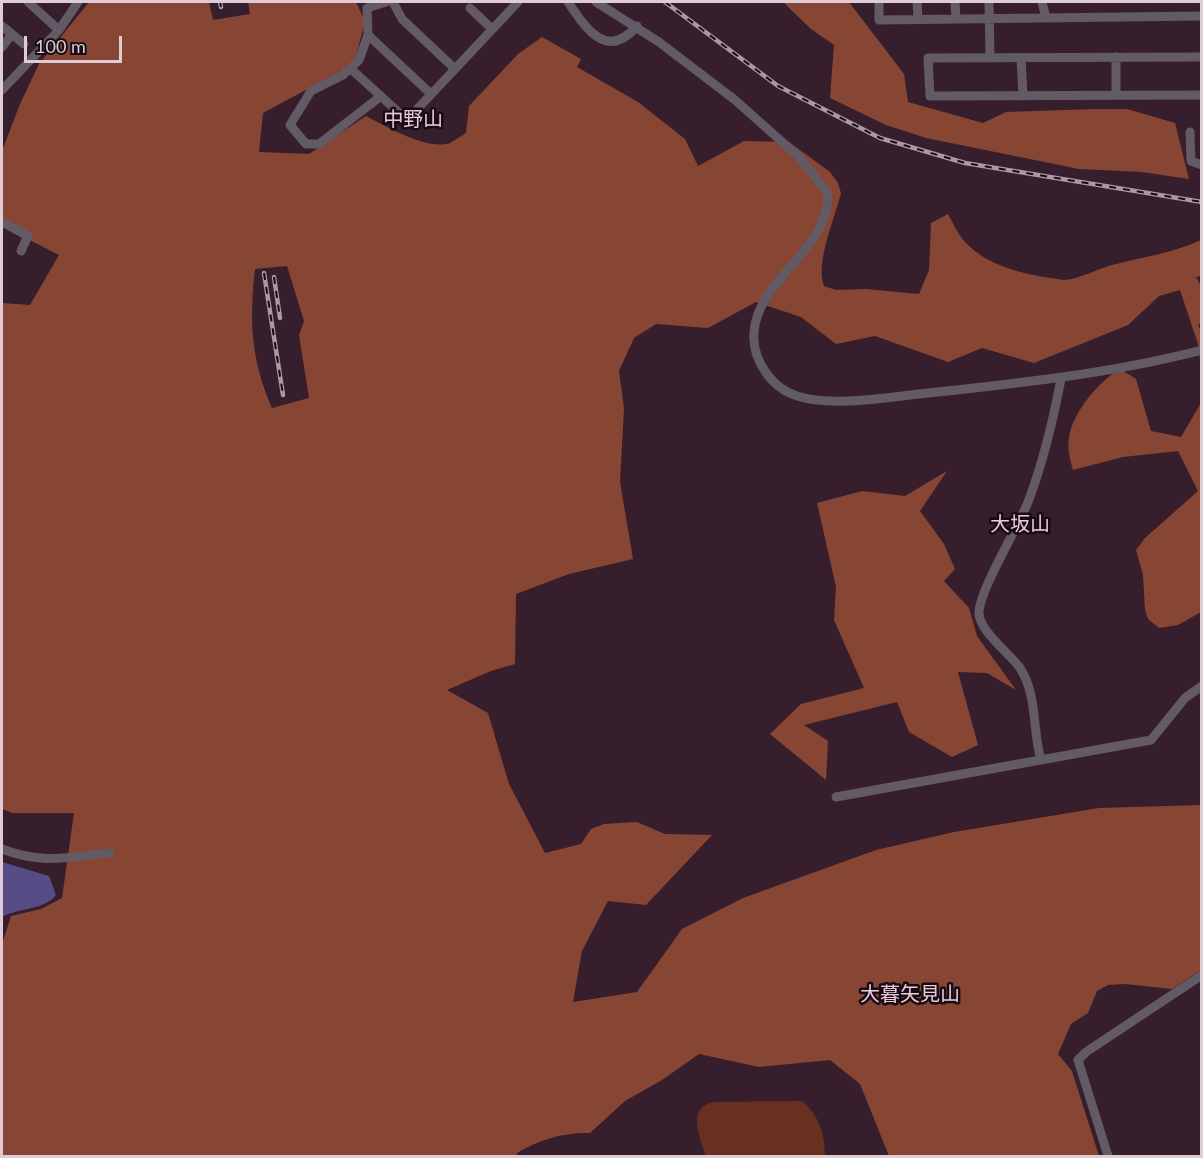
<!DOCTYPE html>
<meta charset="utf-8">
<style>
body{margin:0}
#map{position:relative;width:1203px;height:1158px;overflow:hidden;background:#371e2d;font-family:Lato,sans-serif}
canvas{display:block}
.frame{position:absolute;inset:0;border:3px solid #deccd6;pointer-events:none}
.scale{position:absolute;left:24px;top:36px;width:98px;height:27px;box-sizing:border-box;border:3px solid #deccd6;border-top:0;padding-left:8px;font-size:18px;line-height:21px;white-space:nowrap;color:#deccd6;-webkit-text-stroke:4px #170c13;paint-order:stroke}
</style>
<div id="map">
<canvas width="1203" height="1158"></canvas>
<div class="frame"></div>
<div class="scale">100 m</div>
</div>
<script>
const g = document.querySelector('canvas').getContext('2d');
g.lineJoin = 'round';
function fill(path, color) { g.fillStyle = color; g.fill(path, 'evenodd'); }
function stroke(path, color, width, dash) { g.strokeStyle = color; g.lineWidth = width; g.lineCap = dash ? 'butt' : 'round'; g.setLineDash(dash || []); g.stroke(path); }
function drawText(font, color, halo, rows, align = 'center') {
  g.font = font + ' Lato,"Noto Sans JP",sans-serif'; g.lineWidth = 5; g.setLineDash([]); g.textBaseline = 'middle'; g.strokeStyle = halo; g.fillStyle = color; for (const [text, x, y, turn = 0] of rows) {
    g.save(); g.translate(x, y); g.rotate((+turn || 0) * Math.PI / 180); g.textAlign = isNaN(turn) ? turn : align; if (halo) g.strokeText(text, 0, 0); g.fillText(text, 0, 0); g.restore();
  }
}
fill(new Path2D(`
 M802 1101C819 1115 825 1135 825 1156H706C700 1137 685 1105 716 1102Z`), '#6a301f');
fill(new Path2D(`
 M89 2H209L213 20 250 14 248 2H356L365 21 354 64 263 113 259 152 309 154 366 116C385 126 428 151 450 143 455 140 461 136 466 133L469 106 518 54 542 37 581 59 577 67 638 102 685 139 698 166 744 141 789 142 830 172 838 183 841 193C835 218 815 262 824 286L836 290 866 289 919 294 929 270 931 223 948 214C953 223 958 234 965 242 990 269 1030 275 1064 280 1081 279 1096 269 1112 265 1143 257 1173 253 1201 240V276L1196 277 1201 286V322L1198 326 1201 330V368L1198 344 1180 290 1159 296 1128 325 1034 363 982 348 948 362 875 336 836 344 801 317 756 302 708 328 656 324 634 338 619 371 624 408 620 482 633 559 569 574 516 594 515 664 491 671 447 690 488 713 509 784 545 853 581 844 591 829 604 824 637 822 665 834 712 835 646 905 608 901 582 951 573 1002 637 992 682 929 743 898 876 850 954 832 1099 808 1201 805V970L1172 989 1125 984 1108 985 1097 991 1088 1013 1071 1024 1058 1054 1072 1071 1099 1156H889L860 1084 830 1060 759 1067 699 1054 662 1080 625 1101 590 1133C564 1132 538 1140 517 1153V1156H2V944L11 916 41 909 62 898 74 813H12L2 809V303L30 305 59 255 2 226V151L20 104 39 64ZM287 266 304 321 299 335 309 398 272 408C251 360 249 321 255 269Z
 M783 2H849L904 74 908 102 983 123 1006 112 1096 109H1127L1175 123 1189 179 1142 172 1079 169 926 138 886 125 830 98 834 45 811 29Z
 M1120 369 1136 379 1151 431 1181 437 1201 403V612L1178 625 1159 628 1148 619 1145 610 1143 575 1136 550 1145 538 1198 491 1178 451 1123 457 1073 470C1070 459 1067 449 1069 437 1073 412 1099 381 1120 369Z
 M947 471 920 511 944 544 955 569 944 581 969 608 977 636 1016 690 987 673 958 672 978 745 952 757 909 732 897 702 804 725 828 741 826 780 770 734 801 704 864 688 834 620 836 587 817 503 862 491 905 496Z`), '#874633');
fill(new Path2D(`
 M2 862 49 876 56 895C45 910 17 908 2 917Z`), '#564c86');
stroke(new Path2D(`
 M28 2 59 30
 M393 2 402 19 455 69
 M568 2C586 29 607 61 637 26
 M596 2 659 42 735 100 798 156 827 192C834 246 756 280 754 333 752 359 771 388 797 396 831 407 883 398 919 394 1014 384 1108 374 1202 350
 M879 2V20L1202 16
 M917 2 918 19
 M955 2 956 18
 M989 2 990 57
 M1042 2 1046 18
 M470 8 492 29
 M2 26 24 44
 M368 35 431 94
 M2 47 12 34
 M1116 57V95
 M1202 57 928 58 930 96 1202 95
 M1021 58 1023 96
 M351 69 407 120 518 2
 M2 90 59 30 78 2
 M381 96 319 144H306L290 125 311 91 343 75 359 60 368 35 367 8 386 2
 M1190 132 1191 161 1202 165
 M2 222 28 236 21 251
 M1041 760C1032 730 1038 696 1020 668 1010 654 980 631 979 614 978 592 1018 528 1028 502 1043 463 1053 421 1061 379
 M836 797 1151 740 1185 698 1202 686
 M2 849C44 865 67 857 110 853
 M1108 1156 1078 1060 1086 1052 1202 975`), '#625a65', 9);
const rail = new Path2D(`
 M220 2 221 7
 M665 2 778 86 880 138 965 163 1202 202
 M264 273 283 395
 M274 277 280 318`);
stroke(rail, '#ac98a4', 4.5);
stroke(rail, '#170c13', 2, [7]);
drawText('20px', '#eccadd', '#170c13', [
 ["中野山",413,120],
 ["大坂山",1020,525],
 ["大暮矢見山",910,995]
]);
</script>
